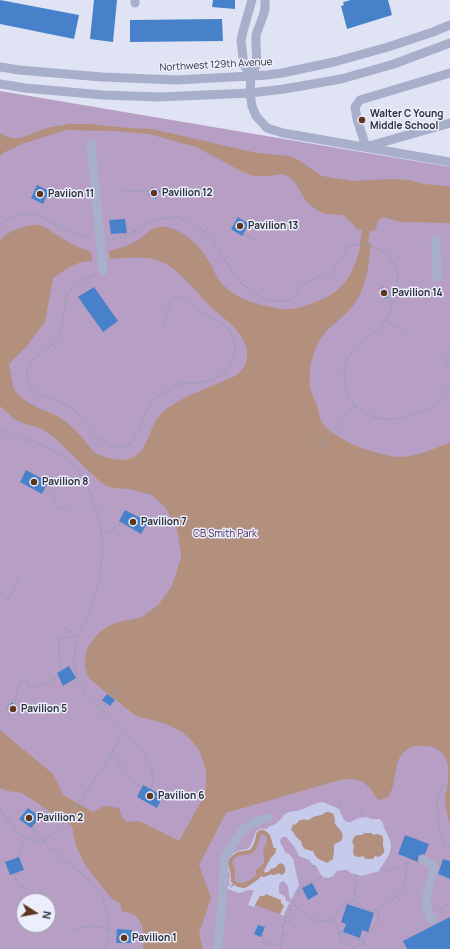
<!DOCTYPE html>
<style>
body{margin:0}
#map{position:relative;width:450px;height:949px;overflow:hidden;background:#dfe3f4;font-family:Manrope,sans-serif}
canvas{display:block}
.north{position:absolute;left:16px;top:893px;width:40px;height:40px;box-sizing:border-box;background:#eceefb;border:1px solid #9ea2ae;border-radius:50%;rotate:101deg;font-size:11px;font-weight:700;line-height:16px;text-align:center;color:#2a303a}
.north::after{content:'';display:block;margin:auto;width:14px;height:18px;background:#5e361d;clip-path:polygon(50% 0,100% 100%,50% 72%,0 100%)}
</style>
<div id="map">
<canvas width="450" height="949"></canvas>
<div class="north">N</div>
</div>
<script>
const g = document.querySelector('canvas').getContext('2d');
g.lineJoin = 'round';
function fill(path, color) { g.fillStyle = color; g.fill(path, 'evenodd'); }
function stroke(path, color, width, dash) { g.strokeStyle = color; g.lineWidth = width; g.lineCap = dash ? 'butt' : 'round'; g.setLineDash(dash || []); g.stroke(path); }
function drawText(font, color, halo, rows, align = 'center') {
  g.font = font + ' Manrope,sans-serif'; g.lineWidth = 3; g.setLineDash([]); g.textBaseline = 'middle'; g.strokeStyle = halo; g.fillStyle = color; for (const [text, x, y, turn = 0] of rows) {
    g.save(); g.translate(x, y); g.rotate((+turn || 0) * Math.PI / 180); g.textAlign = isNaN(turn) ? turn : align; if (halo) g.strokeText(text, 0, 0); g.fillText(text, 0, 0); g.restore();
  }
}
fill(new Path2D(`
 M0 91 450 167V949H0ZM24 901H48V925H24Z`), '#b79ec4');
fill(new Path2D(`
 M323 802 339 809 344 820 347 822H351L354 820 359 818 366 817 371 819H380L383 823 384 828 389 838 391 845 390 853 379 871 362 876 351 873 347 870H343L337 871 333 876 328 878 323 877 320 874 319 871 316 866 312 864 309 860 299 856 294 846 286 837H282L280 841 285 852 289 854 293 859 299 885 291 900 289 895 288 887 287 884 283 881 281 882 279 885V893L285 896 286 901 290 902 283 916 280 914 284 906 281 903V900L265 896 263 897 260 896 254 907 248 905 254 890H248L243 892 239 893 228 889 227 887 230 884 229 880 230 875 227 868 230 856 235 852 240 850 248 849 251 845 256 831 260 829H266L270 826 274 825 277 823 285 814 289 812 300 810 317 803ZM324 813 335 818V824L340 829 334 846V852L333 857 325 861 319 859 316 857 313 851 305 849 303 847 301 841 294 835 293 831 295 825 298 822 303 819 309 820 316 816 322 815ZM261 830H264L270 835 272 844 274 849H276L275 854H274L270 859 264 872 265 873 270 871V869L275 868 281 863 284 865 285 872 281 875 280 873 273 875 271 874 264 877 261 876 259 879 248 886 242 888 234 885 231 888 230 886 233 883 231 882 230 871 229 868 237 852 250 850 253 847 256 840 257 832ZM364 834H372L374 835 376 834 383 844 381 856H375L373 857H365L363 856 358 857 354 855 353 851 354 846 352 843 353 839Z`), '#c6cbec');
fill(new Path2D(`
 M69 124H90L128 128 152 129 257 153 289 156 300 161 322 176 352 181 389 179 409 180 423 184 447 186 450 187V223L401 222 383 217 378 221 375 231 356 229 353 224 343 215 324 214 311 206 304 198 295 182 288 176 281 174 267 176H253L243 172 196 147 149 134 114 131 66 130 22 144 5 152 0 156V133C19 145 29 133 47 128 54 126 62 126 69 124Z
 M39 225C50 229 58 236 67 241 75 246 82 249 91 252L92 261C77 260 65 270 53 278L45 322 26 347 9 364 13 387C21 405 50 410 65 421 73 427 79 434 85 441 89 446 93 453 100 455 110 459 122 462 132 458 150 450 149 423 164 411 185 395 211 387 235 376 242 372 246 365 247 357 249 333 223 319 209 305 196 292 180 271 164 263 147 255 128 258 110 259L109 251C119 248 129 246 138 240 147 234 154 224 167 227 184 231 200 246 208 260 212 266 214 271 217 277 229 296 250 303 271 307 277 308 283 310 289 309 299 309 309 304 318 301 345 291 356 270 361 243H371C369 262 368 279 359 296 355 304 349 311 342 317 336 323 329 327 324 334 312 349 306 375 312 394 313 398 315 401 317 405 319 412 319 419 324 425 332 434 344 440 354 445 367 450 387 457 401 457 418 456 435 449 450 442V826C448 818 446 808 445 799 445 793 448 787 448 781 450 763 446 747 425 746 417 745 409 746 403 753 392 765 398 785 387 798L378 800C367 782 362 777 340 780L226 813 199 865 211 898 199 933 203 949H143C144 938 145 923 134 915 131 913 126 912 122 911L120 903 112 899 85 865 76 846 72 826 22 793 8 791 0 788V730L53 774 63 795 93 812 104 806 119 808 122 817 127 822 139 821 179 841 202 800 205 792 206 784V771L203 761 199 750 191 740 183 733 171 726 160 722 136 716 91 680 87 674 85 666V662L86 652 88 647 95 637 101 631 112 624 123 621 140 618 149 612 159 604 172 586 181 558V553L177 529 173 521 165 507 155 498 152 495 130 489 114 488 106 486 96 478 53 436 40 428 22 423 14 419 0 406V240C9 230 26 225 39 225Z
 M326 812C336 812 334 817 335 824 339 831 346 832 341 841L335 844 334 846 333 859 327 863C324 861 322 861 319 859 316 858 315 854 313 851L305 849 302 845 301 841C295 837 296 833 291 830L293 824 295 825 300 820H309L313 817 322 815Z
 M261 830C272 831 271 841 274 848H276L275 854H274L270 859 263 871 264 872 266 873 270 871V869C271 869 273 869 274 868 279 866 277 861 284 865 286 869 286 873 282 875H281L280 873 273 875 271 874 264 877 261 876C257 881 251 884 245 888L238 887 231 882V874L228 864V860L233 855 237 852 250 850C255 844 255 839 257 832ZM261 834H263L266 836C268 842 266 843 264 848 261 854 268 860 261 866 260 868 258 868 256 870V875C252 880 238 888 235 879 234 876 235 872 235 869 234 866 231 864 233 861 237 852 247 857 252 853 258 849 259 840 261 834Z
 M364 833H372L373 835 378 834 382 836C384 839 383 840 383 844 383 849 386 849 383 854L379 857 375 856 373 859H365L364 856 358 857 354 855C352 851 354 850 354 846 354 843 352 842 353 839L356 835H363Z
 M266 894 281 900V903L284 906 280 914 255 905 260 896H264Z`), '#b2907d');
stroke(new Path2D(`
 M364 243 366 230`), '#b2907d', 8);
fill(new Path2D(`
 M0 0 79 15 74 39 0 24Z
 M94 0H117L113 42 90 39Z
 M213 0H235V9L212 7Z
 M351 0H388L392 15 347 29 341 6 344 5 343 2Z
 M222 19 223 41 130 42V20Z
 M37 185 49 191 43 204 31 198Z
 M152 187 160 191 156 199 148 195Z
 M238 217 249 224 242 236 231 229Z
 M125 219 127 233 111 234 109 220Z
 M94 287 118 321 103 332 78 297Z
 M382 287 390 292 386 299 379 295Z
 M26 470 48 482 42 494 20 482Z
 M125 510 148 522 141 534 119 521Z
 M69 666 76 678 63 686 57 673Z
 M107 694 115 700 110 706 102 700Z
 M12 702 18 708 14 714 7 709Z
 M143 785 163 796 157 808 137 797Z
 M28 808 40 817 31 828 19 819Z
 M405 835 429 844 425 854 420 855 418 857V862L398 854Z
 M19 857 24 870 10 875 5 862Z
 M443 859 450 861V879L438 874Z
 M312 883 318 894 308 900 302 888Z
 M347 904 374 913 368 932 362 930 360 938 343 932 346 924 341 922Z
 M450 917V949H407L403 941Z
 M258 925 265 927 261 937 254 934Z
 M117 929 132 930V943H116Z`), '#4781ca');
stroke(new Path2D(`
 M118 192 150 191
 M0 226C9 215 27 211 40 216 45 218 49 221 54 224 65 230 79 236 91 237
 M126 227C130 226 133 229 136 232
 M244 234 258 242
 M108 240 126 237 156 219 178 217 193 223 203 230 212 240 232 271 240 282 251 291 263 298 275 301H285L292 299 302 286 309 281 332 272 343 256 349 246C359 243 371 245 380 250 383 252 386 253 388 255 391 258 395 267 397 271 400 285 392 312 384 323 382 327 377 330 373 333 357 344 344 354 344 376 343 401 366 420 391 419 404 419 418 414 429 408 435 405 445 392 450 387
 M96 274C87 278 76 282 70 291 65 296 65 304 64 311 63 321 61 330 57 338 50 350 34 355 28 367 25 375 27 383 32 390 41 395 50 399 60 402 64 404 70 406 73 409 87 420 98 447 118 448 138 450 142 412 154 400 158 396 171 387 177 385 184 382 190 384 198 383 207 382 221 377 228 369 233 364 236 354 235 347 233 328 222 323 206 315 197 310 187 296 175 297 173 298 171 299 170 299L164 326
 M387 297 393 302
 M386 321 404 332
 M450 347 446 355 450 357
 M446 368 450 360
 M0 431 38 443 52 450 64 457 73 465 86 482 97 511 103 543 100 575 94 597 85 623 76 643 74 661 77 679 87 697 102 712 106 703
 M317 439 323 445
 M321 443 355 406
 M44 489C52 495 54 500 57 509L64 508 69 511
 M101 533H107L122 523
 M0 594 8 599 21 576
 M63 627 79 637
 M61 671 59 657V638L78 637
 M111 697 119 688 116 686
 M15 705C16 695 15 684 25 678L30 689 44 684 59 677
 M102 712C119 722 142 747 150 765 153 771 154 783 151 789
 M110 757 114 758 130 776 141 789
 M450 785H449L442 786 437 800 439 828 445 844 450 847
 M338 808 342 803
 M361 808 364 818
 M0 809 17 832 27 839 44 841
 M279 818 280 819
 M32 827 35 832 44 841
 M281 843 284 844
 M17 857 24 837
 M313 867 314 865
 M14 874 18 886 28 888
 M321 875 319 878 301 887 293 904C305 914 315 926 333 919
 M232 886 238 879
 M354 900C361 907 368 913 378 909
 M436 911 450 904
 M284 922 292 920
 M75 929C92 926 100 925 116 932
 M340 933 333 919C342 907 338 905 354 900L356 875
 M340 933 363 941 356 948 341 943Z
 M283 934 291 935
 M262 935 264 937 262 942 269 944 282 946
 M105 949 109 929 108 913 102 895 92 883 50 848 44 841 60 827 81 799 110 757 124 730
 M281 949 283 925 290 910 289 907 293 904
 M370 949 363 941 377 922 379 917 378 909C403 895 404 889 408 862 399 866 390 874 380 869`), '#949eb9', 1.5, [2, 2]);
stroke(new Path2D(`
 M265 0V9L263 16 256 35V45L257 63 251 76 250 93 252 106 256 116 267 128 283 133 450 162
 M135 3V0
 M0 67 19 70 102 77 176 80 251 76 267 75 282 73 334 62 388 47 433 32 450 25
 M251 76 244 65 241 41 243 31 252 0
 M0 84 25 88 103 95 159 97 250 93 284 89 341 79 394 64 450 43
 M91 144 103 271
 M369 146 450 123
 M366 147 357 119 355 107 360 100 450 73
 M436 240 437 278
 M423 860 434 866C431 886 420 900 432 920
 M218 949 223 892 224 865 225 857 233 843 245 828 258 821 268 818`), '#a7afca', 9);
for (const [x, y, r, color] of [
 [362,120,4,"#5e361d"],
 [154,193,4,"#5e361d"],
 [40,194,4,"#5e361d"],
 [240,226,4,"#5e361d"],
 [384,293,4,"#5e361d"],
 [34,482,4,"#5e361d"],
 [133,522,4,"#5e361d"],
 [13,709,4,"#5e361d"],
 [150,796,4,"#5e361d"],
 [29,818,4,"#5e361d"],
 [124,938,4,"#5e361d"]
]) { const dot = new Path2D(); dot.arc(x, y, r, 0, 2 * Math.PI); g.fillStyle = color; g.fill(dot); stroke(dot, '#eceefb', 1.5); }
drawText('10px', '#2a303a', '#eceefb', [
 ["Northwest 129th Avenue",216,65,-3]
]);
drawText('bold 10px', '#2a303a', '#eceefb', [
 ["Walter C Young",370,114],
 ["Middle School",370,126],
 ["Pavilion 12",162,193],
 ["Paviion 11",48,194],
 ["Pavilion 13",248,226],
 ["Pavilion 14",392,293],
 ["Pavilion 8",42,482],
 ["Pavilion 7",141,522],
 ["Pavilion 5",21,709],
 ["Pavilion 6",158,796],
 ["Pavilion 2",37,818],
 ["Pavilion 1",132,938]
], 'left');
drawText('10px', '#4b2d5a', '#eceefb', [
 ["CB Smith Park",225,534]
]);
</script>
